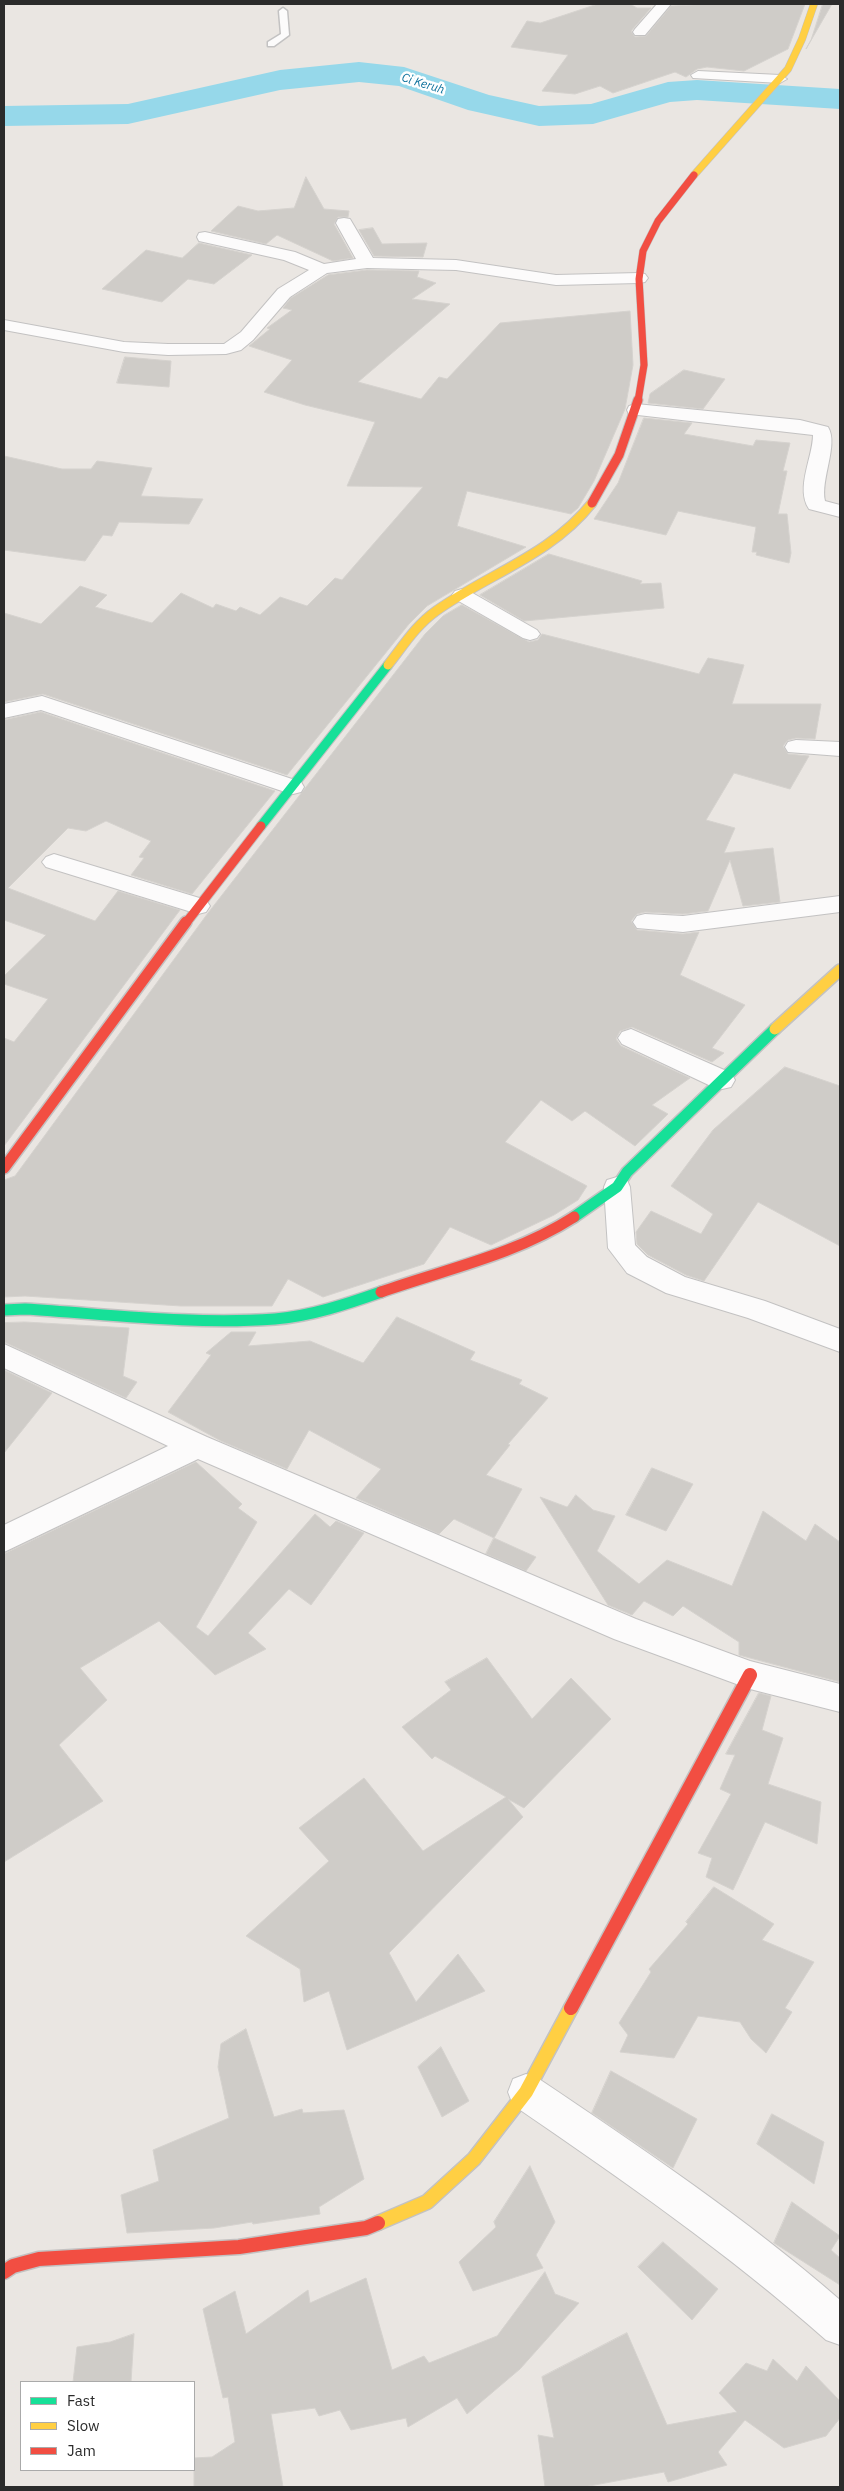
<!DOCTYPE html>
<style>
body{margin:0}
#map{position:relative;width:844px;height:2491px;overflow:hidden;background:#eae6e2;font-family:"IBM Plex Sans",sans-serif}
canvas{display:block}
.frame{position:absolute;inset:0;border:5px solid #2b2b2b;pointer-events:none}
.legend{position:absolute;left:20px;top:2381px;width:175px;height:90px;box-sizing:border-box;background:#fff;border:1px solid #aaa;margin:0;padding:6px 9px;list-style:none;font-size:15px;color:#2b2b2b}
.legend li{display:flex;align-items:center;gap:10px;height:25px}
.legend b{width:25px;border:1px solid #aaa}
</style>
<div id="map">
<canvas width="844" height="2491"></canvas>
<div class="frame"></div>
<ul class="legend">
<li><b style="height:6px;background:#16e098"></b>Fast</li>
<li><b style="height:6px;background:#ffcf43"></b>Slow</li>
<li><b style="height:6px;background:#f24e42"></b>Jam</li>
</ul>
</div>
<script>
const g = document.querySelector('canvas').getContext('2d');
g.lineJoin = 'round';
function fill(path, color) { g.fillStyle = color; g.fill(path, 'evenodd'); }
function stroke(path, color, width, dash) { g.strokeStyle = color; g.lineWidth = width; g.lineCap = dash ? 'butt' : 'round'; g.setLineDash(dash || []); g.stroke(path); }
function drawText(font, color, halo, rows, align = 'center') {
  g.font = font + ' "IBM Plex Sans",sans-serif'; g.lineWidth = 5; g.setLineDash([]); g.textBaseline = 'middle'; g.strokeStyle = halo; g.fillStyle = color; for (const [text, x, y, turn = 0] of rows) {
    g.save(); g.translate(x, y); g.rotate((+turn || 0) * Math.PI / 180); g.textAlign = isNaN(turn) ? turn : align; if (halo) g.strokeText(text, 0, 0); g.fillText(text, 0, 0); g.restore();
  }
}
fill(new Path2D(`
 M359 62 404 67 489 95 539 106 591 104 668 82 697 80 840 89V109L697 100 670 102 593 124 539 126 468 110 399 86 359 82 280 90 128 124 4 126V106L128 104 280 70Z`), '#96d8ea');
const building = new Path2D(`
 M598 4H630L637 8H651L631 31 635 37 646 36 671 6 714 4H805L788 49 744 71 707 67 697 69 686 77 675 72 613 93 600 86 575 94 542 91 568 55 511 47 527 21 540 23Z
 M823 4H832L806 49 811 40Z
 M306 177 324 209 349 211 348 217H338L334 224 353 258 333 261 277 235 266 244 211 231 238 206 258 211 294 208Z
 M373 228 382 244 427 243 423 257 374 256 359 230Z
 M199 243 252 255 214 284 188 279 162 302 102 289 146 250 182 258Z
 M367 270 419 271 417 277 436 283 412 299 450 304 358 382 421 399 439 377 447 379 500 323 630 311 633 365 625 409 594 481 578 508 571 514 467 491 457 526 526 547 427 606 409 624 287 775 43 694 4 702V613L41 624 80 586 107 595 95 607 152 623 181 593 213 608 216 604 236 611 240 607 260 615 280 597 307 606 335 578 342 580 423 487 347 486 375 422 305 405 264 392 292 360 249 346 270 329 267 328 292 310 283 308 291 298 328 275Z
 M125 357 171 361 169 387 117 383Z
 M684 370 725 379 703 409 648 403 650 394Z
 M644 418 692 423 684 434 753 446 756 440 790 443 783 471H787L778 514H787L791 553 789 563 756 555 757 552H752L756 527 678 511 666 535 594 519 618 483Z
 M4 456 62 469H91L97 461 152 468 141 496 203 499 189 524 119 522 112 536 103 535 85 561 4 550Z
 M549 554 642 581 640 584 661 583 664 608 524 621 480 595Z
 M462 605 529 642 538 640 542 634 699 674 708 658 744 665 732 704H821L815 739 796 738 788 740 783 746 788 754 809 756 790 789 734 773 706 820 735 828 724 853 773 848 780 902 743 906 730 860 708 911 683 914 645 912 637 914 631 921 637 930 683 934 699 932 680 975 745 1005 712 1048 724 1053 712 1062 632 1027 620 1031 616 1039 621 1046 690 1078 652 1105 668 1114 635 1146 585 1111 572 1121 541 1100 505 1142 587 1186 578 1200 554 1215 491 1245 450 1227 424 1264 323 1297 288 1279 272 1306H181L25 1296 4 1297V1180L15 1176 208 913 425 634 443 616Z
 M41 712 275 791 192 894 131 875 144 858 139 857 151 841 106 821 86 831 68 828 8 888 95 921 118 891 180 910 4 1146V1038L14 1042 48 999 4 984V976L46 935 4 920V720Z
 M785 1067 840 1086V1246L758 1202 704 1281 686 1275 648 1255 637 1244 636 1232 651 1211 701 1234 713 1214 671 1186 713 1130Z
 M397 1317 475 1352 470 1360 522 1380 519 1384 548 1398 508 1444 510 1445 486 1475 522 1489 494 1538 454 1519 439 1534 356 1498 381 1469 309 1430 287 1469 221 1441 168 1412 211 1355 206 1353 231 1332H256L248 1346 310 1341 363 1363Z
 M25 1322 129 1328 123 1376 137 1382 126 1398 4 1342V1323Z
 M4 1370 52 1393 4 1453Z
 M196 1462 242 1504 238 1508 257 1522 196 1627 208 1636 315 1514 330 1527 336 1521 364 1533 311 1605 289 1589 248 1633 266 1649 215 1675 159 1621 80 1668 107 1700 59 1745 103 1801 4 1862V1554Z
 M652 1468 693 1484 666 1531 626 1515Z
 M576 1495 593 1510 615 1516 597 1551 639 1584 667 1560 732 1586 763 1511 806 1541 815 1524 840 1542V1682L739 1655V1642L683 1606 673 1616 644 1601 632 1615 608 1605 540 1497 567 1507Z
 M494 1538 536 1557 526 1571 486 1554Z
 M487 1658 532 1719 571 1678 611 1719 524 1808 508 1799 523 1817 389 1953 416 2002 458 1954 485 1991 347 2050 329 1991 304 2002 300 1969 246 1936 329 1861 299 1828 364 1778 423 1851 506 1797 435 1756 432 1759 402 1727 451 1690 445 1682Z
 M759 1693 771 1696 762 1730 783 1738 768 1784 821 1802 817 1844 765 1822 733 1890 706 1877 712 1858 698 1853 731 1794 720 1789 735 1755 726 1754Z
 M714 1887 774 1924 762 1940 814 1962 785 2008 792 2012 766 2053 751 2039 740 2022 698 2016 674 2058 620 2052 628 2035 619 2023 651 1972 649 1969 688 1924 686 1922Z
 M246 2029 274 2117 302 2109 303 2113 344 2110 364 2179 319 2207 320 2214 253 2224 252 2222 214 2228 127 2233 121 2195 159 2181 153 2150 229 2118 218 2067 221 2044Z
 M441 2047 469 2101 442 2117 418 2067Z
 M611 2071 697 2119 673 2168 592 2113Z
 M772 2114 824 2142 814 2184 757 2144Z
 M530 2166 555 2222 536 2255 543 2268 473 2291 459 2262 496 2227 494 2222Z
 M792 2202 840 2236 831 2250 840 2258V2285L774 2243Z
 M663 2242 718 2289 692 2320 638 2267Z
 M545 2272 555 2294 579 2303 520 2369 467 2414 457 2398 408 2427 406 2418 351 2430 340 2410 319 2416 315 2408 271 2414 283 2487H194V2458L212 2457 235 2442 228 2397 223 2398 203 2309 235 2291 246 2334 308 2290 310 2303 366 2278 392 2370 424 2356 429 2363 497 2336Z
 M627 2333 667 2425 737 2412 719 2393 746 2363 767 2371 773 2359 797 2381 806 2366 840 2401V2418L826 2436 784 2448 745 2420 718 2452 727 2465 668 2482 664 2472 584 2487H545L538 2435 554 2438 542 2377Z
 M134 2334 131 2382H73L77 2347 110 2342Z`);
fill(building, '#cfccc8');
stroke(building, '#d5d2ce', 1);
const lane = new Path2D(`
 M283 8 287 11 289 35 274 46H268V42L281 34 279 11Z`);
const street = new Path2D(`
 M657 4H671L645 35H635L633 32 635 29Z
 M698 71 780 75 787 79 780 83 693 78 691 75Z
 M344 218 350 219 373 258 456 260 556 275 639 273 645 274 648 278 645 282 639 283 556 285 456 270 367 268 327 273 290 297 253 340 241 350 226 354 168 355 124 352 4 330V320L124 342 168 344H224L241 332 278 289 309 270 284 260 199 241 197 237 199 233 205 232 295 252 324 264 356 259 336 223 338 219Z
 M636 404 800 420 828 427C839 444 820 480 825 501L840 505V517L809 509C795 488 813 457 813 435L629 414 627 410 629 406Z
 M462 589 469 591 537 630 540 634 537 638 530 640 523 638 455 599 452 595 455 591Z
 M42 696 301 782 304 787 301 792 293 794 285 792 41 710 4 718V704Z
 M796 740 840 742V756L788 752 785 747 788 742Z
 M54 854 206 900 210 906 206 912 198 914 46 867 42 862 46 857Z
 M840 896V912L683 932 637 928 633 922 637 916 645 914 683 916Z
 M631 1029 731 1073 735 1080 731 1087 722 1089 713 1087 622 1044 618 1038 622 1032Z
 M617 1177 627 1180 630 1187 635 1245 647 1257 685 1277 765 1301 840 1329V1352L748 1318 666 1293 627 1273 608 1248 604 1187 607 1180Z
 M4 1344 207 1437 636 1619 750 1661 840 1684V1712L750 1689 614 1639 198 1459 4 1552V1525L168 1446 4 1368Z
 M526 2074 539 2079C643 2149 746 2218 840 2300V2345L826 2340C728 2253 621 2179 513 2105L508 2092 513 2079Z`);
const fastFar1 = new Path2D(`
 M261 826 388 665`);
const fast = new Path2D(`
 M574 1217 617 1187 627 1172 775 1029
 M4 1310 25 1309C107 1314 192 1325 275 1319 311 1316 347 1304 381 1292`);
const slowFar3 = new Path2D(`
 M694 175 788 69 802 39 814 4`);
const slowFar2 = new Path2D(`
 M388 665C403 646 416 625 436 611 488 574 551 555 592 503`);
const slowFar1 = new Path2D(`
 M775 1029 840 970`);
const slow = new Path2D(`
 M378 2223 427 2202 474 2159 526 2092 571 2008`);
const jamFar3 = new Path2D(`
 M638 401 644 365 639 279 643 251 658 221 694 175`);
const jamFar2 = new Path2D(`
 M592 503 619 455 638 400
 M186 923 261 826`);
const jamFar1 = new Path2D(`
 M4 1168 186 922
 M381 1292C446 1269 515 1255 574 1217`);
const jam = new Path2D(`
 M571 2008 750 1675
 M4 2272 13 2266 39 2259 239 2247 366 2228 378 2223`);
stroke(lane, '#c3c2c2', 3);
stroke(street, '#c3c2c2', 2);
stroke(fastFar1, '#c3c2c2', 11);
stroke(fast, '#c3c2c2', 14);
stroke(slowFar3, '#c3c2c2', 8);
stroke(slowFar2, '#c3c2c2', 11);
stroke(slowFar1, '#c3c2c2', 14);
stroke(slow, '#c3c2c2', 17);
stroke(jamFar3, '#c3c2c2', 8);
stroke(jamFar2, '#c3c2c2', 11);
stroke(jamFar1, '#c3c2c2', 14);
stroke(jam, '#c3c2c2', 17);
fill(lane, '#fcfbfb');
fill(street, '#fcfbfb');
stroke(fastFar1, '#16e098', 9);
stroke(fast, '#16e098', 11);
stroke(slowFar3, '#ffcf43', 7);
stroke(slowFar2, '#ffcf43', 9);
stroke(slowFar1, '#ffcf43', 11);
stroke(slow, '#ffcf43', 14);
stroke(jamFar3, '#f24e42', 7);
stroke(jamFar2, '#f24e42', 9);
stroke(jamFar1, '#f24e42', 11);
stroke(jam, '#f24e42', 14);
drawText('italic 12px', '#0e729d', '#fff', [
 ["Ci Keruh",423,84,17]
]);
</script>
